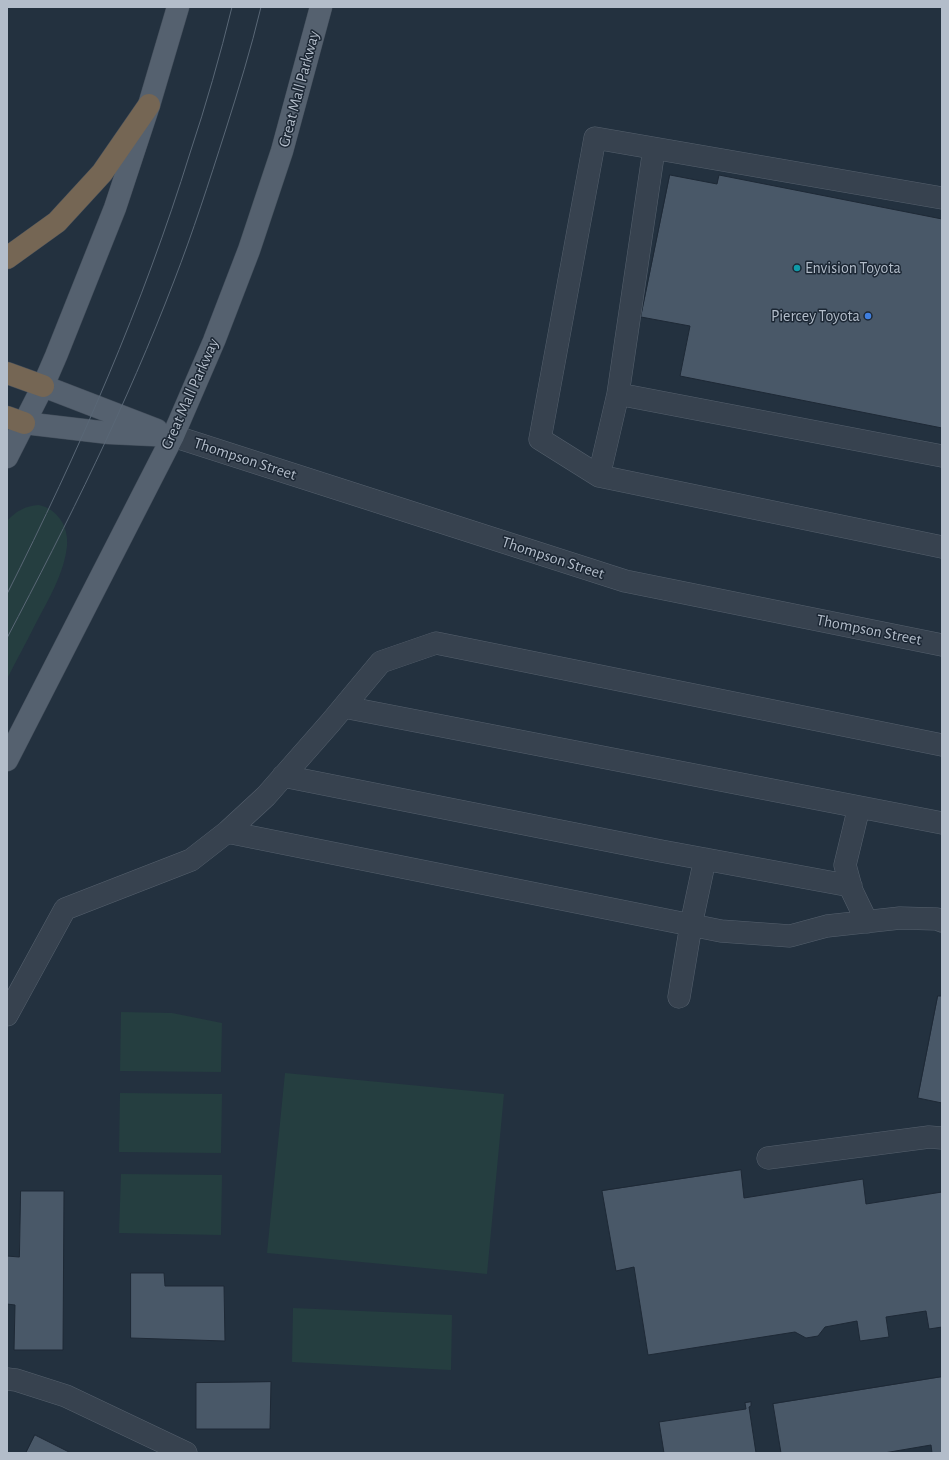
<!DOCTYPE html>
<style>
body{margin:0}
#map{position:relative;width:949px;height:1460px;overflow:hidden;background:#23313f;font-family:"Alegreya Sans",sans-serif}
canvas{display:block}
.frame{position:absolute;inset:0;border:8px solid #b3bdca;pointer-events:none}
</style>
<div id="map">
<canvas width="949" height="1460"></canvas>
<div class="frame"></div>
</div>
<script>
const g = document.querySelector('canvas').getContext('2d');
g.lineJoin = 'round';
function fill(path, color) { g.fillStyle = color; g.fill(path, 'evenodd'); }
function stroke(path, color, width, dash) { g.strokeStyle = color; g.lineWidth = width; g.lineCap = dash ? 'butt' : 'round'; g.setLineDash(dash || []); g.stroke(path); }
function drawText(font, color, halo, rows, align = 'center') {
  g.font = font + ' "Alegreya Sans",sans-serif'; g.lineWidth = 3; g.setLineDash([]); g.textBaseline = 'middle'; g.strokeStyle = halo; g.fillStyle = color; for (const [text, x, y, turn = 0] of rows) {
    g.save(); g.translate(x, y); g.rotate((+turn || 0) * Math.PI / 180); g.textAlign = isNaN(turn) ? turn : align; if (halo) g.strokeText(text, 0, 0); g.fillText(text, 0, 0); g.restore();
  }
}
fill(new Path2D(`
 M39 505C57 509 69 526 67 546 64 574 48 600 35 625 26 643 16 661 7 679V521C16 511 25 506 39 505Z
 M121 1012 172 1013 222 1023 221 1072 120 1071Z
 M285 1073 504 1094 487 1274 267 1253Z
 M120 1093 222 1094 221 1153 119 1152Z
 M121 1174 222 1175 221 1235 119 1233Z
 M293 1308 452 1315 451 1370 292 1362Z`), '#253e40');
const building = new Path2D(`
 M670 175 717 184 719 175 942 219V428L680 376 690 326 641 317Z
 M938 996H942V1103L918 1098Z
 M741 1170 744 1198 863 1179 866 1204 942 1192V1327L929 1329 926 1311 886 1317 889 1337 860 1341 857 1321 825 1327 818 1336 806 1338 795 1332 648 1355 634 1267 616 1271 602 1191Z
 M21 1191H64L63 1350H14L15 1305 7 1304V1256L19 1257Z
 M131 1273H164L165 1286H224L225 1341 131 1338Z
 M942 1377V1453H932L931 1445 884 1453H781L773 1404Z
 M271 1382 270 1429H196V1383Z
 M751 1402V1406L749 1407 756 1453H664L659 1422 746 1409 745 1403Z
 M35 1435 71 1453H26Z`);
fill(building, '#495868');
stroke(building, '#1e2936', 1);
const minor = new Path2D(`
 M654 149 618 394 942 456
 M942 198 595 138 540 439 599 476 942 547
 M173 436 625 581 942 645
 M599 476 618 394
 M344 707 942 823
 M283 776 661 851 851 886
 M859 807 845 865 852 891 867 922
 M227 832 721 931 790 936 827 926 900 918 937 919 942 921
 M679 997 691 925 705 859
 M7 1015 65 909 191 860 227 832 266 796 331 722 381 662 436 643 942 745
 M768 1158 929 1137 942 1138
 M7 1379 16 1380 66 1396 186 1453`);
const major = new Path2D(`
 M43 386 157 430
 M24 423 109 433 173 436
 M7 457 43 386 56 356 115 208 149 105 178 7
 M7 760 173 436 214 341 249 250 282 151 321 7`);
const highway = new Path2D(`
 M7 258 57 222 102 173 149 105
 M7 373 43 386
 M7 417 24 423`);
stroke(minor, '#55606d', 23);
stroke(major, '#434e5b', 23);
stroke(highway, '#424d5a', 23);
stroke(minor, '#37424f', 22);
stroke(major, '#55616f', 22);
stroke(highway, '#756654', 22);
stroke(new Path2D(`
 M7 594C79 451 143 305 190 153 206 105 220 56 232 7
 M7 638C68 522 127 404 174 281 193 232 209 182 225 132 238 91 251 49 261 7`), '#596776', 1);
for (const [x, y, r, color] of [
 [797,268,4,"#0f9aa8"],
 [868,316,4,"#3f7fe0"]
]) { const dot = new Path2D(); dot.arc(x, y, r, 0, 2 * Math.PI); g.fillStyle = color; g.fill(dot); stroke(dot, '#1c2734', 1.5); }
drawText('16px', '#b3bdca', '#1c2734', [
 ["Great Mall Parkway",299,89,-75],
 ["Great Mall Parkway",190,394,-66],
 ["Thompson Street",245,459,18],
 ["Thompson Street",553,558,18],
 ["Thompson Street",869,630,11]
]);
drawText('16px', '#b3bdca', '#1c2734', [
 ["Envision Toyota",805,268],
 ["Piercey Toyota",860,316,"right"]
], 'left');
</script>
